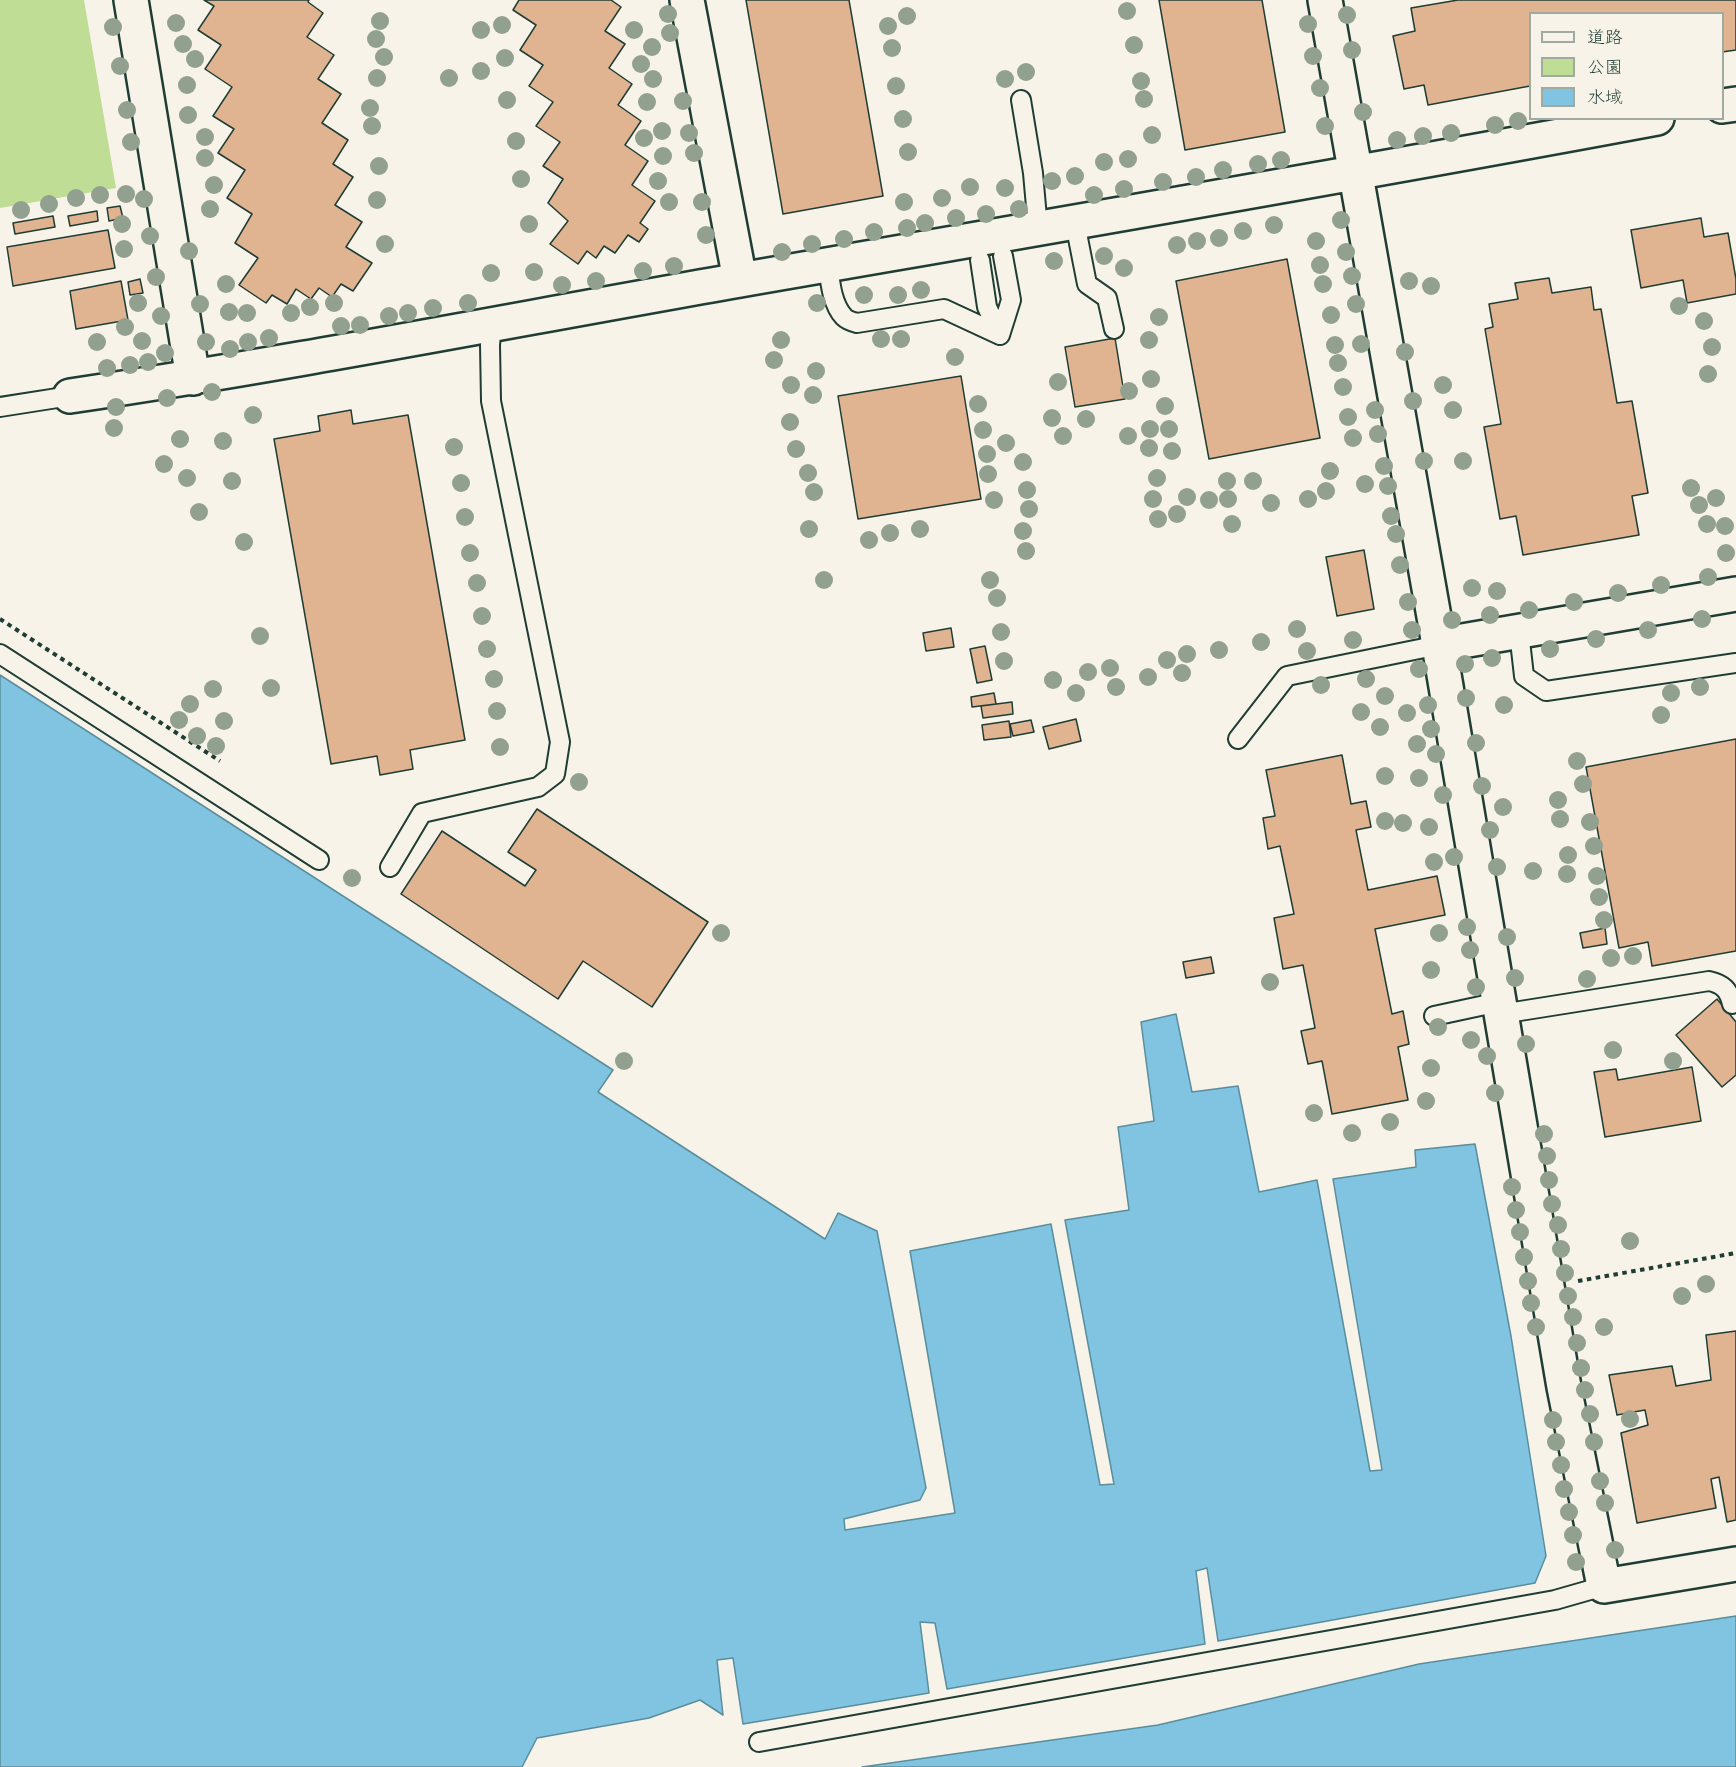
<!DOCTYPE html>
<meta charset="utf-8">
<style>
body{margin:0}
#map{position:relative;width:1736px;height:1767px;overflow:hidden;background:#f7f3e8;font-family:Sriracha,"Klee One",sans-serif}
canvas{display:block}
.legend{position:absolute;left:1529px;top:12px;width:195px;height:108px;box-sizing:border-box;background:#f7f3e8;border:2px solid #a1aaa0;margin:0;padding:8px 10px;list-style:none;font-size:18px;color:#1f3d34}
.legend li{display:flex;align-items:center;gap:12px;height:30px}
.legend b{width:30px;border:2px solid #a1aaa0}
</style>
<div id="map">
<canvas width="1736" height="1767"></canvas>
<ul class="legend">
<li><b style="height:8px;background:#f7f3e8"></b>道路</li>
<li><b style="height:16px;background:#bfdd95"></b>公園</li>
<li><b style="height:16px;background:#81c4e2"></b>水域</li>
</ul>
</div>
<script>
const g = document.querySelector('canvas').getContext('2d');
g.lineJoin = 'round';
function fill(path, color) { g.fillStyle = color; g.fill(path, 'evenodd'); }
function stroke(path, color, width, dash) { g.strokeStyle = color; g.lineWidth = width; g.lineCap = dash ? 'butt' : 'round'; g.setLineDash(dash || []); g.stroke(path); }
fill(new Path2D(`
 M0 0H84L116 188 0 208Z`), '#bfdd95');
const water = new Path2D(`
 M0 675 613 1070 598 1092 825 1239 838 1213 877 1231 926 1488 920 1500 844 1519 845 1530 955 1513 910 1251 1051 1224 1100 1485 1114 1484 1065 1220 1129 1210 1118 1127 1154 1121 1141 1022 1176 1014 1192 1092 1238 1086 1259 1192 1317 1180 1370 1471 1382 1470 1333 1179 1416 1167 1415 1150 1475 1144 1511 1336 1546 1556 1535 1583 1218 1641 1207 1568 1196 1571 1205 1644 947 1689 935 1623 920 1622 929 1693 743 1724 733 1658 717 1660 723 1715 700 1700 649 1718 537 1738 522 1767H0Z
 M1736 1616V1767H862L1158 1725 1419 1664Z`);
fill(water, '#81c4e2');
stroke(water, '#5a8e9c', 1.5);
const building = new Path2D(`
 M204 0H309L308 2 323 13 307 37 334 55 318 79 341 94 322 123 348 140 333 164 353 177 335 205 362 222 346 247 372 263 353 291 341 284 332 297 319 288 311 299 296 289 287 304 272 295 266 303 239 285 258 258 235 243 252 214 227 198 245 170 218 153 234 129 213 116 232 87 205 69 221 45 198 30 214 6Z
 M519 0H611L621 7 605 31 625 44 609 68 632 84 618 105 641 121 625 145 648 161 632 185 655 201 640 223 648 229 639 242 628 235 615 253 604 246 596 258 587 251 578 264 550 244 568 221 548 203 563 179 543 166 560 142 536 126 553 102 529 86 543 65 520 50 536 25 513 10Z
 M746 0H849L883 196 783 214Z
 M1159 0H1262L1285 132 1185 150Z
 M1458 0H1736V50L1722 52V14H1530V86L1428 105 1424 85 1404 89 1393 36 1415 31 1411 8Z
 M120 206 123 218 109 221 107 208Z
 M97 211 98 221 70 226 68 216Z
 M53 216 55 227 15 234 13 223Z
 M1701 218 1704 237 1728 233 1736 279V294L1687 303 1683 280 1641 288 1631 230Z
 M108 230 115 268 13 286 7 247Z
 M1287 259 1320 438 1209 459 1176 281Z
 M1549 278 1552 293 1591 287 1594 310 1601 309 1617 403 1632 401 1648 493 1632 496 1639 535 1523 555 1516 516 1500 519 1484 427 1501 424 1485 329 1493 327 1489 304 1518 299 1515 283Z
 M140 279 143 293 130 295 128 282Z
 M121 281 128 320 76 329 70 291Z
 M1115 338 1125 399 1075 407 1065 347Z
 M961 376 981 499 858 519 838 396Z
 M351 410 353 424 408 415 465 740 410 750 413 769 380 775 377 756 331 764 274 439 320 431 318 416Z
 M1364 550 1374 609 1337 616 1326 557Z
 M951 628 954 647 926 651 923 633Z
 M985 646 992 680 977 683 970 649Z
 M994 693 996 704 972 707 971 697Z
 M1012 702 1013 714 983 718 981 706Z
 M1076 719 1081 741 1049 749 1043 727Z
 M1031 720 1034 732 1013 736 1010 724Z
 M1009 721 1011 737 984 740 982 725Z
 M1736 739V951L1652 966 1648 942 1619 948 1586 767Z
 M1342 755 1351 804 1366 801 1371 827 1356 830 1368 890 1437 876 1445 915 1375 929 1392 1014 1403 1011 1409 1044 1398 1047 1408 1100 1332 1114 1322 1061 1308 1064 1301 1031 1315 1028 1303 965 1283 969 1274 918 1294 914 1280 846 1268 849 1263 818 1275 816 1266 770Z
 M537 809 708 922 652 1007 583 961 558 999 401 894 442 831 525 886 536 870 508 852Z
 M1605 928 1607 944 1583 948 1580 933Z
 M1211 957 1214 973 1186 978 1183 962Z
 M1717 999 1736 1022V1075L1722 1087 1676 1035Z
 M1692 1067 1701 1121 1605 1137 1594 1072 1616 1069 1618 1080Z
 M1736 1331V1520L1727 1522 1719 1477 1711 1479 1716 1508 1637 1523 1621 1433 1648 1425 1645 1410 1617 1415 1609 1375 1672 1366 1676 1386 1711 1380 1706 1335Z`);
fill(building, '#e0b391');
stroke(building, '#1f3d34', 1.5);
const service = new Path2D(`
 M1021 100 1033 173 1038 229
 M1075 223 1087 284 1107 298 1114 329
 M980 260 987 307 1000 335
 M828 265C830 282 832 304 844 317 847 320 853 322 857 323L944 309 1000 335
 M1000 335 1011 300 1003 256
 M0 407 70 396
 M1519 632 1524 676 1546 691 1736 663
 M0 654 319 860
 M1238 739 1287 676 1439 645
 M390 867 422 813 538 787 555 774 560 742 491 401 490 345 492 324
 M1501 1014 1709 981C1723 984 1729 990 1732 1004
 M1434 1016 1499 1002
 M759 1742 1555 1600 1604 1586`);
const minor = new Path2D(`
 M131 0 193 378
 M687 0 740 280
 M1325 0 1439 645
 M1722 106 1736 104
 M70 396C294 363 517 319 740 280 1046 227 1352 175 1657 118
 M1736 594 1439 645 1564 1387 1604 1586 1736 1564`);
stroke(service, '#1f3d34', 22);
stroke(minor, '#1f3d34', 38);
stroke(new Path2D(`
 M0 619 220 761
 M1578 1281 1736 1253`), '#1f3d34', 4, [4.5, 4.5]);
stroke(service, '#f7f3e8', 18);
stroke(minor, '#f7f3e8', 33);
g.fillStyle = '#92a08f';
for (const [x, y] of [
 [1127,11],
 [668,14],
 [1347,15],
 [907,16],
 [380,21],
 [176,23],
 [1308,24],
 [502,25],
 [888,26],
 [113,27],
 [481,30],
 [634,30],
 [670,33],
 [376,39],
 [183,44],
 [1134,45],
 [652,47],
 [892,48],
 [1352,50],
 [1313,56],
 [384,57],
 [505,58],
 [195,59],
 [641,64],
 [120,66],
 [481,71],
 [1026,72],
 [377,78],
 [449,78],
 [653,79],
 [1005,79],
 [1141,81],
 [187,85],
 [896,86],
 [1320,88],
 [1144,99],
 [507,100],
 [683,101],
 [647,102],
 [370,108],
 [127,110],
 [1363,112],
 [188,115],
 [903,119],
 [1518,121],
 [1495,125],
 [372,126],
 [1325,126],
 [662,131],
 [689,133],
 [1451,133],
 [1152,135],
 [1423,136],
 [205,137],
 [644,138],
 [1397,140],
 [516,141],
 [131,142],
 [908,152],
 [694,153],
 [663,156],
 [205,158],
 [1128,159],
 [1281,160],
 [1104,162],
 [1258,164],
 [379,166],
 [1223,170],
 [1075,176],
 [1196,177],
 [521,179],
 [658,181],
 [1052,181],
 [1163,182],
 [214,185],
 [970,187],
 [1005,188],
 [1124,189],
 [126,194],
 [100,195],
 [1094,195],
 [76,198],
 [942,198],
 [144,199],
 [377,200],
 [669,202],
 [702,202],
 [904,202],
 [49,204],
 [210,209],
 [1019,209],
 [21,210],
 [986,214],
 [956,218],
 [1341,220],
 [925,223],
 [122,224],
 [529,224],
 [1274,225],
 [907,228],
 [1243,231],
 [874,232],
 [706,235],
 [150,236],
 [1219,238],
 [844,239],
 [1197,241],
 [1316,241],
 [385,244],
 [812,244],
 [1177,245],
 [124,249],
 [189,251],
 [782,252],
 [1346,252],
 [1104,256],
 [1054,261],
 [1320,265],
 [674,266],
 [1124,268],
 [643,271],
 [534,272],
 [491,273],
 [1352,276],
 [156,277],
 [596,281],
 [1409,281],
 [226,284],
 [1323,284],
 [562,285],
 [1431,286],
 [921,290],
 [864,295],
 [898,295],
 [138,303],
 [334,303],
 [468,303],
 [817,303],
 [200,304],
 [1356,304],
 [1679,306],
 [310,307],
 [433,308],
 [229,312],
 [247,313],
 [291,313],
 [408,313],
 [1331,315],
 [161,316],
 [389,316],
 [1159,317],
 [1704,321],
 [360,325],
 [341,326],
 [125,327],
 [269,338],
 [881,339],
 [901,339],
 [781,340],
 [1149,340],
 [142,341],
 [97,342],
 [206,342],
 [248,342],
 [1361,344],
 [1335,345],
 [1712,347],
 [230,349],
 [1405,352],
 [165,353],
 [955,357],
 [774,360],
 [148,362],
 [1338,363],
 [130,365],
 [107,368],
 [816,371],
 [1708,374],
 [1151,379],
 [1058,382],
 [791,385],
 [1443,385],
 [1343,387],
 [1129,391],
 [212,392],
 [813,395],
 [167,398],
 [1413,401],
 [978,404],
 [1165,406],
 [116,407],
 [1375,410],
 [1453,410],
 [253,415],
 [1348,417],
 [1052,418],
 [1086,419],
 [790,422],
 [114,428],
 [1150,429],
 [1169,429],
 [983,430],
 [1378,434],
 [1063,436],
 [1128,436],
 [1353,438],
 [180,439],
 [223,441],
 [1006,443],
 [454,447],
 [1149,448],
 [796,449],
 [1172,451],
 [987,454],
 [1424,461],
 [1463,461],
 [1023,462],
 [164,464],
 [1384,466],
 [1330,471],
 [808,473],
 [988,474],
 [187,478],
 [1157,478],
 [232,481],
 [1227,481],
 [1253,481],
 [461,483],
 [1365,484],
 [1388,486],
 [1691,488],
 [1027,490],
 [1326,491],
 [814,492],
 [1187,497],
 [1716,498],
 [1153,499],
 [1228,499],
 [1308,499],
 [994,500],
 [1209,500],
 [1271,503],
 [1699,505],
 [1029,509],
 [199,512],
 [1177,514],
 [1391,516],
 [465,517],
 [1158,519],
 [1232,524],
 [1707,524],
 [1725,526],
 [809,529],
 [920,529],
 [1023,531],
 [890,533],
 [1396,534],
 [869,540],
 [244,542],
 [1026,551],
 [470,553],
 [1726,553],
 [1400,565],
 [1708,577],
 [824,580],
 [990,580],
 [477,583],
 [1661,585],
 [1472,588],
 [1497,591],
 [1618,593],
 [997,598],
 [1408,602],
 [1574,602],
 [1529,610],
 [1490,615],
 [482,616],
 [1702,619],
 [1452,620],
 [1297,629],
 [1412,630],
 [1648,630],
 [1001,632],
 [260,636],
 [1596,639],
 [1353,640],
 [1261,642],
 [487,649],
 [1550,649],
 [1219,650],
 [1307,651],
 [1187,654],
 [1492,658],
 [1167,660],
 [1004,661],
 [1465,664],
 [1110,668],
 [1419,669],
 [1088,672],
 [1182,673],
 [1148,677],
 [494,679],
 [1366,679],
 [1053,680],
 [1321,685],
 [1116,687],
 [1700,687],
 [271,688],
 [213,689],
 [1076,693],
 [1671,693],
 [1385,696],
 [1466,698],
 [190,704],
 [1428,705],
 [1504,705],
 [497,711],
 [1361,712],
 [1407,713],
 [1661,715],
 [179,720],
 [224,721],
 [1380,727],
 [1431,729],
 [197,736],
 [1476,743],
 [1417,744],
 [216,746],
 [500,747],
 [1436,754],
 [1577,761],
 [1385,776],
 [1419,778],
 [579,782],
 [1583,784],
 [1482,786],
 [1443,795],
 [1558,800],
 [1503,807],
 [1560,819],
 [1385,821],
 [1590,822],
 [1403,823],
 [1429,827],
 [1490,830],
 [1594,846],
 [1568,855],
 [1454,857],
 [1434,862],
 [1497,867],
 [1533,871],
 [1567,874],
 [1597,876],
 [352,878],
 [1599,897],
 [1604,920],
 [1467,927],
 [721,933],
 [1439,933],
 [1507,937],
 [1470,950],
 [1633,956],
 [1611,958],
 [1431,970],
 [1515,978],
 [1587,979],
 [1270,982],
 [1476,987],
 [1438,1027],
 [1471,1040],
 [1526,1044],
 [1613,1050],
 [1487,1056],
 [624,1061],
 [1673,1061],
 [1431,1068],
 [1495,1093],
 [1426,1101],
 [1314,1113],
 [1390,1122],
 [1352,1133],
 [1544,1134],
 [1547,1156],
 [1549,1180],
 [1512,1187],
 [1552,1204],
 [1516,1210],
 [1558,1225],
 [1520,1232],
 [1630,1241],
 [1561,1249],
 [1524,1257],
 [1565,1273],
 [1528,1281],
 [1706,1284],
 [1568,1296],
 [1682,1296],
 [1531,1303],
 [1573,1317],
 [1536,1327],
 [1604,1327],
 [1577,1343],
 [1581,1368],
 [1585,1390],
 [1590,1414],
 [1630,1419],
 [1553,1420],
 [1556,1442],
 [1594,1442],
 [1561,1465],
 [1600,1481],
 [1564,1489],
 [1605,1503],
 [1569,1512],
 [1573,1535],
 [1615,1550],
 [1576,1562]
]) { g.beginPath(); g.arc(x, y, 9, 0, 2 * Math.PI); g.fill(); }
</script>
